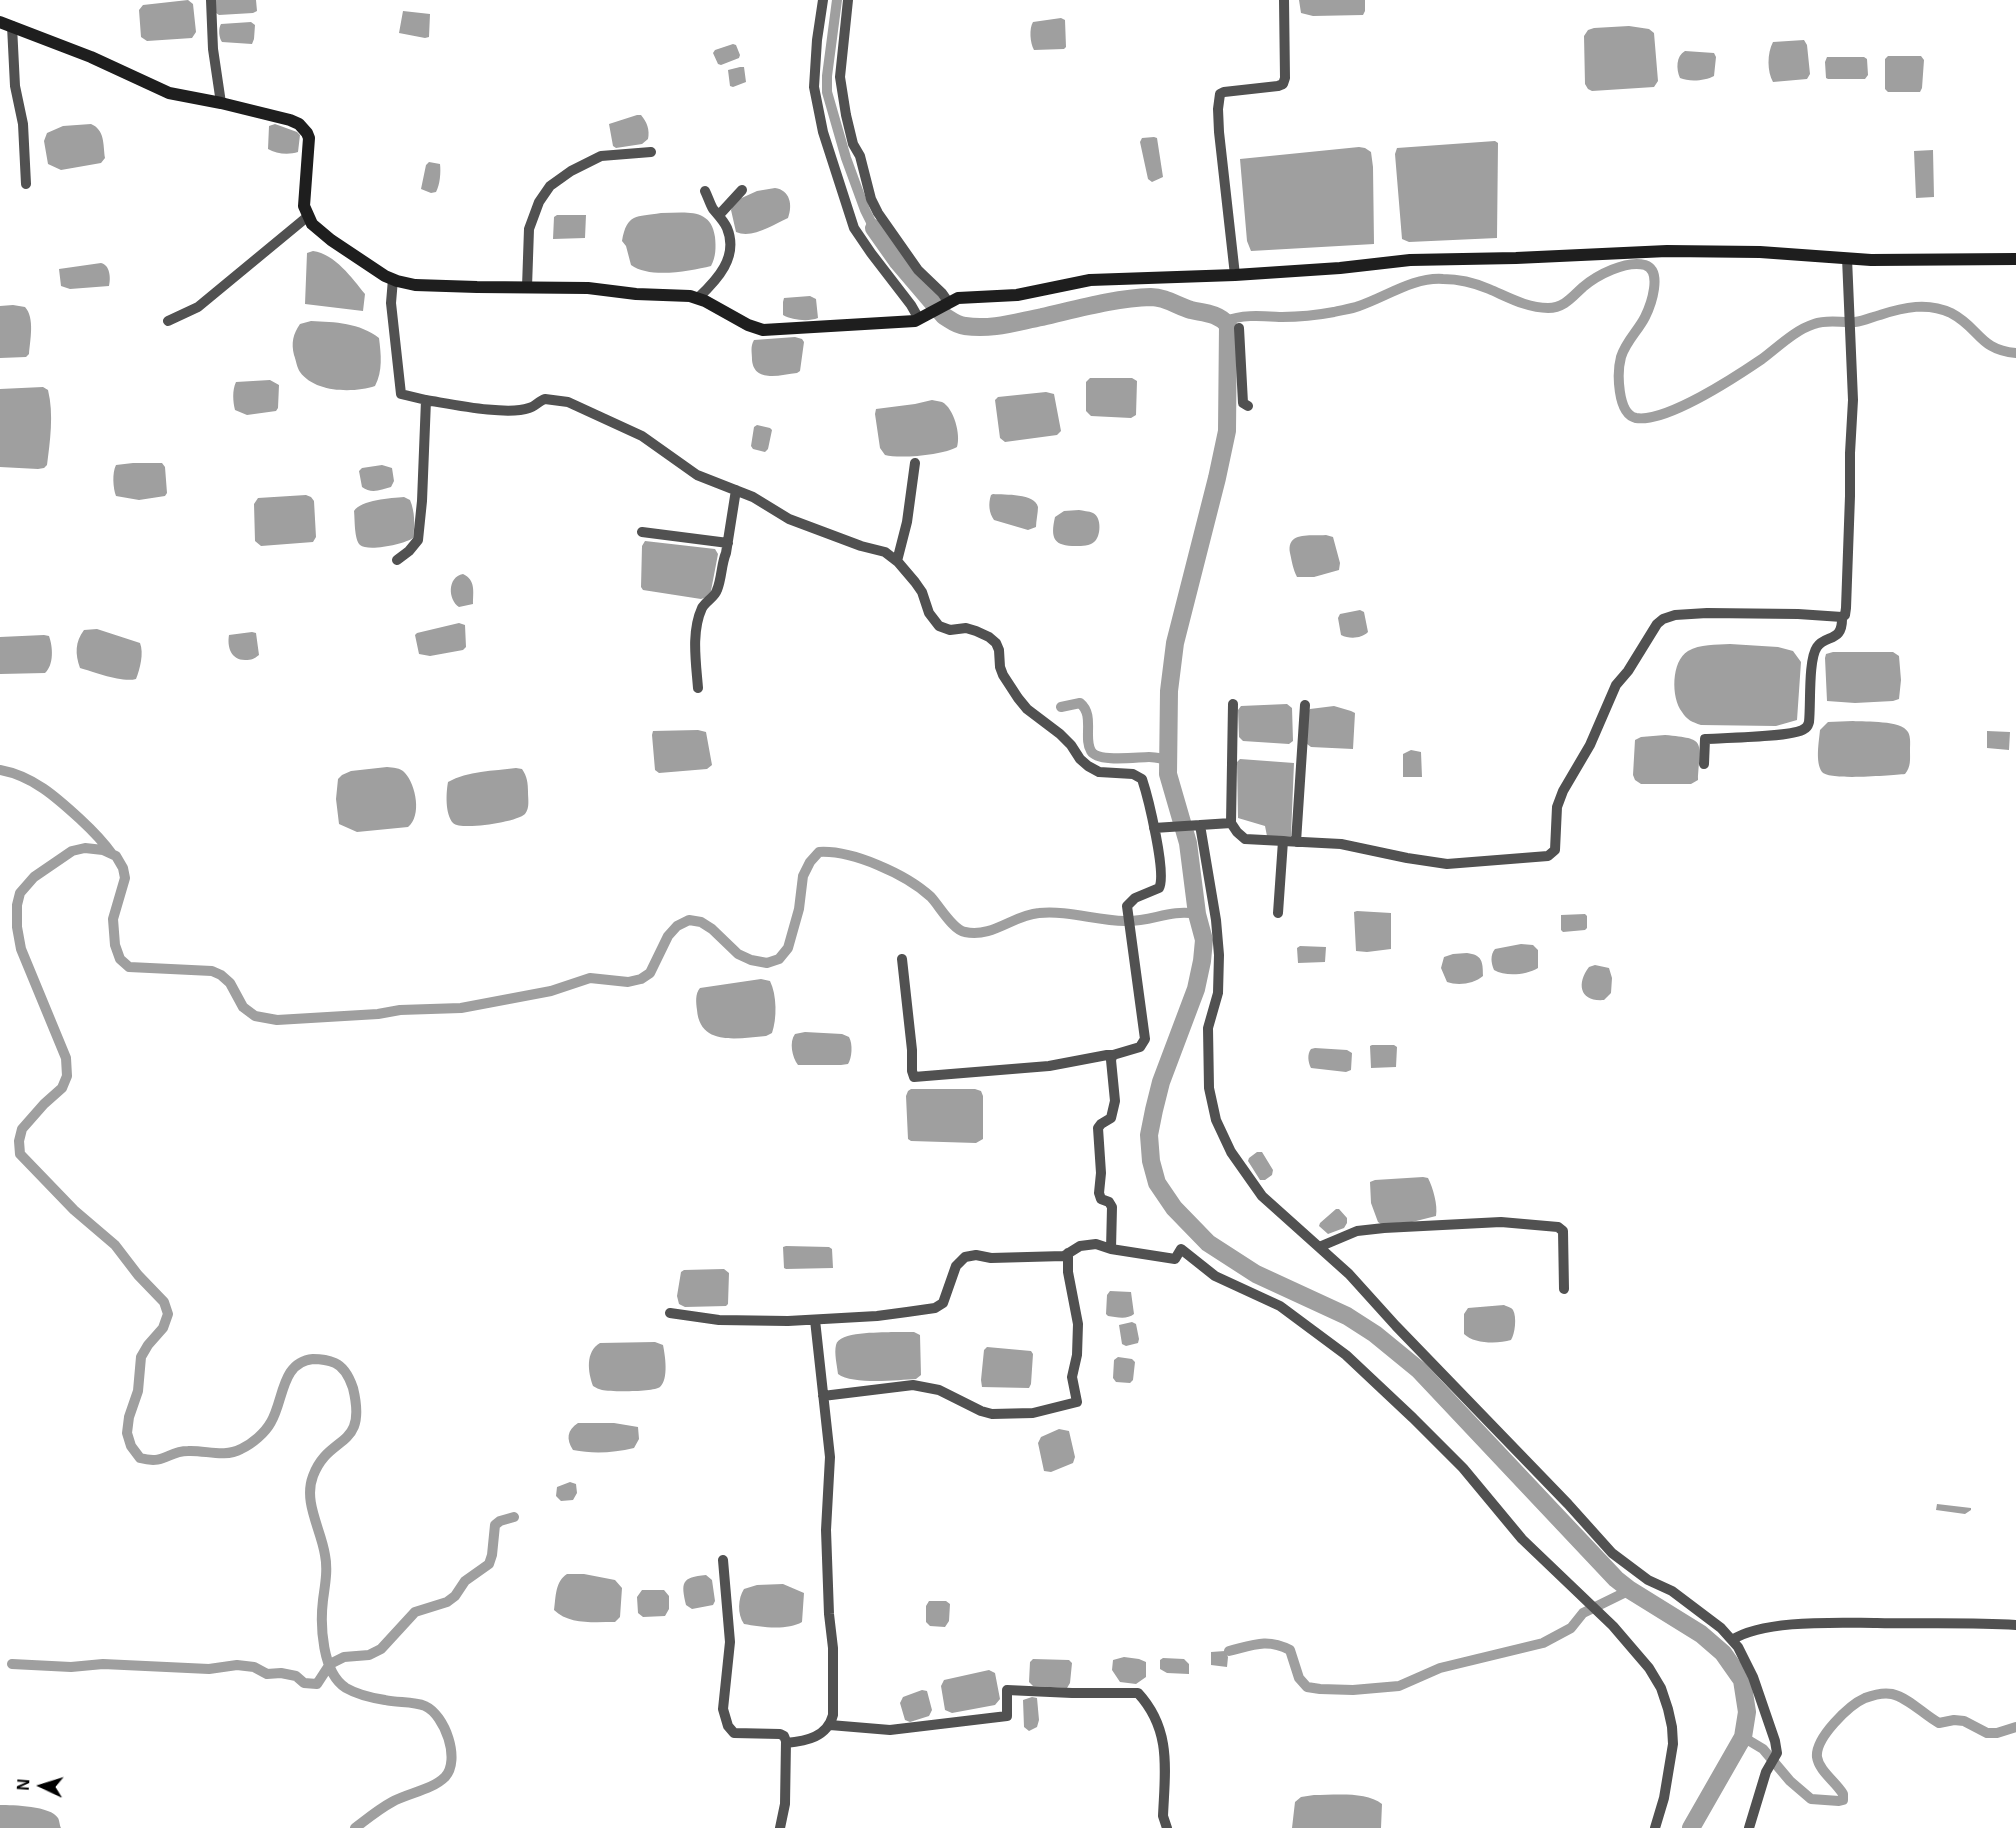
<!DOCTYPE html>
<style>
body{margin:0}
#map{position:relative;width:2016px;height:1828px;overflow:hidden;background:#fff;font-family:Arial,sans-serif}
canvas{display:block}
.north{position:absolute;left:12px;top:1756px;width:60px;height:60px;-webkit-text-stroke:4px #fff;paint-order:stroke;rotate:274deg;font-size:16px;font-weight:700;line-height:24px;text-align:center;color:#000}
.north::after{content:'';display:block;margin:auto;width:21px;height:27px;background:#000;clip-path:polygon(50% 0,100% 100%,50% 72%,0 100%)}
</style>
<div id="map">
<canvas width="2016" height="1828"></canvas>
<div class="north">N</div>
</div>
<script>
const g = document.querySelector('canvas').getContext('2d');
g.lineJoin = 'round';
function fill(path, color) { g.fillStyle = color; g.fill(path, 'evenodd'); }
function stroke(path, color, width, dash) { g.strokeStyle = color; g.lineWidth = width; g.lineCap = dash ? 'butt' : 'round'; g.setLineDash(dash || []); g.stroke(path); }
fill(new Path2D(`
 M188 0 193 4 196 32 192 38 147 41 141 37 139 10 143 5Z
 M216 0H256L257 11 253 13 219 15 216 13Z
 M1299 0H1365V11L1363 15 1313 16 1301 13Z
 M403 11 430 14 429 37 425 38 399 33Z
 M1061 18 1065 20 1066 47 1064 49 1034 50C1030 43 1029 28 1033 22Z
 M251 22 255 25 254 39 252 44 222 42C219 38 218 29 221 24Z
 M1629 26 1649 29 1654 33 1658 81 1654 87 1592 91 1588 89 1585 84 1584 36 1588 30 1594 28Z
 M1804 40 1807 45 1810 74 1807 79 1773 82C1767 72 1767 53 1773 42Z
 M733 44 736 45 740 55 739 58 721 65 718 64 713 53 715 50Z
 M1685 51 1714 53 1716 57 1714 76C1705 81 1689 82 1680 78 1676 69 1676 56 1685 51Z
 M1888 56H1921L1924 60 1922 88 1920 92H1888L1885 89V59Z
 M1827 57H1864L1867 59 1868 75 1865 79H1828L1826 78 1825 62Z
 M740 67H744L746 82 733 87 730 86 728 70Z
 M637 115H641C647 122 650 130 648 139L642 144 616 148 613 146 609 124Z
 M91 124C105 130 103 144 105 158L101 163 61 170 48 164 44 141 47 133 63 126Z
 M275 124 297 132 300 135 298 152C289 155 276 154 268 149L269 126Z
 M1154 137 1157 138 1163 177 1152 182 1148 179 1140 142 1142 138Z
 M1495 141 1498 143 1497 238 1409 242 1402 239 1395 154 1397 148Z
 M1359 147 1365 148 1371 152 1373 167 1374 244 1251 251 1247 241 1240 159Z
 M1933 150 1934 197 1916 198 1914 151Z
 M429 162 440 164C441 172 440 185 436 192L431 193 421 189 426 165Z
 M775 188C790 190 793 205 788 218 773 225 752 239 736 232L731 210 735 201 757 191Z
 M661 213C685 213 711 207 715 237 716 247 716 257 711 266 690 271 650 279 631 265L626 246 622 241C627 213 636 217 661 213Z
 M557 215H586L585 238 553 239 554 217Z
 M313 251C335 254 352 278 365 294L363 311 305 304 307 253Z
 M101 263C110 265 111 278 109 286L70 289 61 286 59 269Z
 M810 296 816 299 818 318C808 322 792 320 783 315V302L784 298Z
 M13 305 25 307C35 318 30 340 29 354L26 357 0 358V306Z
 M311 321C335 322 360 323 379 338 381 354 383 371 375 386 354 393 315 393 300 372 297 368 296 360 294 355 291 343 293 334 300 324Z
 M795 337 802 339 804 342 800 371 797 373C780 375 754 383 752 360 752 352 750 347 754 340Z
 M1090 378H1132L1137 381 1136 415 1131 418 1091 416 1086 411V382Z
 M270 380 279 385 278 408 276 411 247 415 235 410C233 402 232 390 236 382Z
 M43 387 48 390C54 414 50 442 47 465L44 468 38 469 0 467V389Z
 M1046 392 1054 394 1061 431 1057 435 1005 442 1000 438 995 400 998 397Z
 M932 400C935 401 939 401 942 402 954 408 961 435 957 447 944 455 900 459 885 455L880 448 875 414 876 409 915 404Z
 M757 425 770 428 772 430 768 449 765 452 753 449 751 446 754 427Z
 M133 463H162L165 467 167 493 165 496 139 500 116 496C113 488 112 473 116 465Z
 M382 465 392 468 394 481 391 487C381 490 371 494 362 487L359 471 362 468Z
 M993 494C1005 495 1035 493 1038 507 1038 513 1036 521 1036 527L1028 530 994 520C989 513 988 504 991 495Z
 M306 495 311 497 314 501 316 537 313 542 261 546 255 541 254 504 258 498Z
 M404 497 410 500C415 512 415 525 413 538 405 544 368 552 360 545 354 539 355 520 354 511 361 500 391 498 404 497Z
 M1079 510C1083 511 1089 511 1093 513 1102 517 1101 537 1094 542 1090 546 1082 546 1076 546 1054 546 1050 539 1055 517L1064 511Z
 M1326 535 1333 537 1340 563 1339 570 1314 577H1297C1293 569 1292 562 1290 553 1286 531 1311 536 1326 535Z
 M645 541 715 549 718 554 710 596 701 599 643 590 641 587 642 546Z
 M463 574C476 580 473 592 473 604L459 607C448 600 447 577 463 574Z
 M1360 610 1364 612 1368 632C1361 639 1349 639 1341 635L1338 618 1340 614Z
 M459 623 465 625 466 647 463 650 430 656 419 654 415 635 417 633Z
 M97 629 140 643C144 653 140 669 136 679 123 683 94 672 80 668 75 654 75 642 84 630Z
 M252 632 256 633 259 655C254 659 252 660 245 660 231 660 227 647 229 635Z
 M44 635 49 636C53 647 54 665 45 673L0 674V637Z
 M1730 644 1778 647 1793 651 1801 662 1797 720 1776 726 1701 725C1692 722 1687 720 1682 712 1671 698 1671 661 1688 651 1700 644 1716 645 1730 644Z
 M1833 652H1893L1899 656 1901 680 1899 699 1893 701 1855 703 1827 701 1825 658 1826 654Z
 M1287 704 1292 708 1293 741 1289 744 1243 741 1239 737 1238 710 1241 706Z
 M1334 706 1351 711 1355 713 1353 749 1311 747 1307 744 1308 711 1310 709Z
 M1853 721C1866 722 1901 720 1908 732 1911 737 1910 745 1910 751 1910 759 1911 767 1905 774 1892 775 1829 781 1822 772 1815 762 1819 742 1820 730L1828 722Z
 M698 730 706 732 712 765 707 769 659 773 655 770 652 735 653 731Z
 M1987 731 2010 732 2009 750 1987 748Z
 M1665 735C1707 739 1700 740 1698 780L1691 784H1641L1635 780 1633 775 1635 740 1641 737Z
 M1411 750 1421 752 1422 777H1403V754Z
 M1240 759 1294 763 1291 836H1267L1265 826 1238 818 1237 762Z
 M387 767C393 768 400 767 405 773 416 785 422 816 408 827L357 832 339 824 336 799 338 779 342 775 351 771Z
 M516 768 522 769C527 776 528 783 528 792 528 799 530 808 525 814 517 822 461 831 453 823 445 814 446 793 448 782 468 771 493 771 516 768Z
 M1357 911 1391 913V949L1367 952 1356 951 1354 912Z
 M1585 914 1587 916V928L1585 930 1563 932 1561 930V915Z
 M1521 944 1533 945 1538 950V968C1526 975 1506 977 1494 970 1491 963 1490 955 1495 949Z
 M1300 946 1326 947 1325 962 1298 963 1297 948Z
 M1467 953C1482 955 1483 961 1483 976 1474 984 1458 986 1447 982L1441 968 1444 957 1453 954Z
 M1595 965 1609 968 1612 978 1611 993 1604 1000C1580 1002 1576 984 1589 967Z
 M761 979 770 981C777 995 777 1019 772 1033L766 1036C739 1038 700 1047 697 1010 696 1002 695 994 700 988Z
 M805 1032 842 1034 849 1037C853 1044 852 1058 848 1064L841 1065H798C792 1057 789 1042 795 1034Z
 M1372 1045H1394L1397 1047 1396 1067 1371 1068 1370 1046Z
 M1315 1048 1347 1050 1352 1053 1351 1070 1346 1072 1311 1068C1308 1062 1307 1054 1311 1049Z
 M911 1089H975L981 1091 983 1096V1139L976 1143 911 1141 908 1139 906 1096 908 1091Z
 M1257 1152H1262L1273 1170 1272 1175 1265 1180H1260L1248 1161 1249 1158Z
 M1423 1177 1428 1178C1433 1188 1438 1205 1436 1216L1412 1222 1381 1224 1378 1222 1371 1203 1370 1182 1375 1180Z
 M1336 1209H1339L1347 1218V1223L1344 1228 1328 1234 1319 1226 1320 1223Z
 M786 1246 829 1247 832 1249 833 1268 786 1269 784 1268 783 1247Z
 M724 1269 729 1273 728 1304 726 1306 685 1307 679 1304 677 1296 681 1272 684 1270Z
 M1110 1291 1131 1292 1134 1314C1127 1320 1116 1317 1108 1316L1106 1314 1107 1295Z
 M1504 1305C1508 1307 1511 1307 1513 1310 1517 1317 1515 1334 1511 1340 1498 1344 1474 1344 1464 1334V1314L1468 1308Z
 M1132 1322 1136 1324 1139 1339 1138 1343 1126 1346 1122 1344 1119 1325Z
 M891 1332H914L920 1335 921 1375 916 1379C898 1380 853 1385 838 1374 837 1365 834 1353 836 1345 839 1331 879 1333 891 1332Z
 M655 1342 663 1345C665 1355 669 1379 660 1387 654 1392 611 1392 602 1390 599 1389 596 1388 593 1386 588 1372 585 1352 600 1343Z
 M987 1347 1031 1351 1033 1354 1031 1384 1029 1388 982 1387 981 1380 984 1350Z
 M1118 1357 1132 1359 1135 1362 1133 1380 1130 1383 1116 1382 1113 1378 1114 1360Z
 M578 1423H614L638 1427 639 1439 634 1448C613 1453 593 1454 573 1450 566 1439 567 1430 578 1423Z
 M1059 1429 1069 1431 1075 1457 1073 1463 1051 1472 1044 1471 1038 1443 1041 1437Z
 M570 1482 576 1484 577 1493 573 1500 561 1501 556 1496 557 1487Z
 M1937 1504 1971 1508V1510L1965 1514 1936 1510Z
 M567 1574H584L615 1580 622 1588 620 1617 615 1622C595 1622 569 1625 554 1610 556 1596 555 1582 567 1574Z
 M706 1575 712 1580 715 1601 713 1605 692 1609 686 1605C681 1583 681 1577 706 1575Z
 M783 1584 804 1593 802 1622C787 1631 760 1627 744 1624 737 1614 738 1598 744 1589L757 1585Z
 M642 1590H664L669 1596V1609L665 1616 643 1617 638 1613 637 1597Z
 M929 1601H946L950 1604 949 1621 945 1627 930 1626 926 1622V1606Z
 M1225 1651 1228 1657 1227 1667 1211 1665V1652Z
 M1124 1657 1139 1659 1146 1662V1677L1136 1684 1120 1682 1112 1670 1113 1660Z
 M1163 1658 1184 1659 1189 1664V1674L1167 1673 1160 1669V1660Z
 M1033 1659 1069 1660 1072 1663 1070 1683 1067 1688 1033 1686 1029 1682 1030 1662Z
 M989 1670 995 1673 1000 1699 995 1705 952 1713 945 1710 941 1686 944 1680Z
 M922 1690 927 1691 932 1710 929 1716 910 1722 905 1720 900 1703 903 1697Z
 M1032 1697 1037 1698 1039 1720 1037 1727 1029 1731 1024 1727 1023 1700Z
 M1314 1795C1334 1795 1366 1791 1382 1804L1381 1828H1292L1295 1802 1301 1797Z
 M0 1805C13 1805 51 1806 58 1818 59 1819 60 1827 61 1828H0Z`), '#9f9f9f');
stroke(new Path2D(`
 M837 0 827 76V92L846 158 865 210 874 228
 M1225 321C1244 314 1262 316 1282 317 1298 317 1318 315 1334 312 1342 310 1351 309 1359 306 1386 297 1413 277 1443 279 1458 279 1475 283 1489 289 1508 297 1527 308 1548 308 1564 308 1572 297 1583 287 1597 275 1626 260 1645 265 1663 271 1651 305 1645 317 1638 331 1626 341 1621 357 1617 372 1617 414 1636 418 1666 423 1737 376 1762 359 1778 347 1795 330 1814 324 1828 319 1841 323 1855 322 1864 321 1872 317 1880 315 1904 307 1928 302 1951 313 1980 328 1979 350 2016 353
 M1061 707 1080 703C1095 715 1083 738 1091 751 1098 763 1137 757 1149 757 1156 757 1162 759 1168 760
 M0 770C33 776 56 797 80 819 93 831 102 840 112 854
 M1229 1651C1253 1645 1267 1638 1290 1650L1299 1678 1307 1687 1320 1689 1353 1690 1399 1686 1440 1668 1543 1643 1571 1628 1583 1613 1630 1590
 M12 1664 71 1667 103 1664 209 1669 237 1665 254 1667 267 1674 281 1673 296 1676 304 1683 317 1684 330 1664 344 1657 369 1655 381 1649 415 1612 447 1602 455 1596 465 1581 489 1564 492 1555 495 1525 500 1521 514 1517
 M1743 1737 1763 1749 1790 1781 1811 1799 1839 1801 1843 1800V1794C1836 1782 1819 1771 1817 1757 1815 1738 1849 1705 1865 1698 1873 1695 1883 1692 1892 1694 1909 1698 1924 1715 1939 1723L1954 1720 1964 1721 1987 1733H1997L2016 1727
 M355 1828C367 1819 379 1809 392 1802 408 1793 432 1790 445 1777 461 1760 445 1715 425 1706 413 1701 398 1703 385 1700 372 1698 358 1695 346 1688 322 1673 320 1625 323 1600 325 1585 328 1570 325 1555 321 1529 303 1502 313 1476 329 1433 368 1450 353 1388 350 1379 344 1367 335 1363 328 1360 321 1359 313 1359 281 1362 284 1400 271 1422 265 1433 252 1444 241 1449 224 1458 206 1450 188 1451 167 1451 166 1465 140 1458L131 1446 127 1433 129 1417 138 1391 141 1357 148 1345 163 1328 168 1314 164 1302 138 1275 115 1245 74 1210 20 1154 19 1141 22 1129 44 1104 62 1088 67 1076 66 1058 21 949 17 927V905L20 893 34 877 72 851 85 848 103 850 116 856 123 868 125 878 113 919 115 945 120 959 129 967 212 971 221 975 230 983 243 1007 255 1016 277 1020 378 1014 400 1010 461 1008 551 991 590 978 628 982 641 979 650 973 668 936 677 926 689 920 701 922 712 929 738 954 751 960 767 963 779 959 788 948 799 909 803 876 810 862 819 852C852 850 906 874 931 897 940 907 953 930 965 932 993 938 1013 915 1039 913 1068 910 1097 921 1125 921 1152 922 1169 909 1197 914`), '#9f9f9f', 10);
stroke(new Path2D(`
 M874 228 898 262 944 316C951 320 956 325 965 326 992 330 1016 322 1042 317 1077 309 1115 298 1151 297 1166 297 1177 306 1191 310 1204 313 1218 313 1228 325L1227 431 1217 478 1175 643 1169 691 1168 774 1188 843 1197 914 1204 940 1202 961 1196 989 1161 1082 1154 1110 1149 1135 1151 1161 1157 1183 1174 1208 1208 1243 1256 1274 1347 1316 1375 1334 1419 1370 1616 1579 1630 1590 1701 1634 1723 1653 1742 1680 1747 1712 1743 1737 1691 1828`), '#9f9f9f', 18);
stroke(new Path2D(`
 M211 0 213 49 221 103
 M823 0 817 40 814 87 823 132 854 228 871 253 911 305 919 319
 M848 0 840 77 846 115 853 144 860 156 871 199 878 213 918 270 942 293 949 303
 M12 26 15 86 23 124 26 184
 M719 215 742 190
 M1235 275 1219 132 1218 109 1220 94 1224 92 1278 86 1283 84 1285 78 1284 0
 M393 279 391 303 401 394 426 400
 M527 287 529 229 539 202 550 186 571 171 601 156 651 152
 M698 298C717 280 739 257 727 228 724 221 718 215 713 209 710 204 708 197 705 191
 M168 321 198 307 307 217
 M1239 328 1243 403 1248 406
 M642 532 728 543
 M397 560 409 551 418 540 422 501 426 400C451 404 507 416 529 408 534 407 539 401 545 399L568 402 642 436 697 475 753 497 789 519 861 546 885 552 898 562 915 582 922 592 929 613 939 626 950 630 966 628 976 631 989 637 996 643 999 650 1000 667 1003 675 1018 698 1027 709 1060 734 1071 745 1080 759 1088 766 1099 772 1133 774 1142 779C1148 797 1167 874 1159 888L1135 898 1127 906 1145 1039 1140 1047 1113 1055 1111 1060 1115 1101 1111 1118 1101 1124 1098 1128 1101 1173 1099 1193 1101 1199 1109 1202 1112 1207 1111 1249 1175 1259 1181 1249 1215 1276 1280 1306 1346 1355 1413 1418 1463 1468 1522 1539 1613 1626 1649 1668 1661 1688 1668 1709 1672 1727 1673 1744 1664 1798 1655 1828
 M897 561 907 522 915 463
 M698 688C696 662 691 632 702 608 706 601 715 597 717 590 722 578 721 565 726 553L736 490
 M1704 764 1705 739C1722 738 1794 737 1804 729 1808 727 1808 725 1809 722 1811 704 1808 660 1817 647 1826 634 1843 643 1842 617
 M1231 823 1233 704
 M1200 825 1216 920 1219 955 1218 993 1208 1028 1209 1088 1216 1120 1231 1152 1262 1196 1349 1274 1396 1326 1568 1504 1612 1553 1648 1580 1672 1591 1721 1628 1738 1647 1753 1677 1775 1741 1777 1753 1766 1772 1749 1828
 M1154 828 1231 823 1237 832 1245 839 1341 844 1407 858 1447 864 1548 856 1555 850 1557 807 1563 791 1590 745 1616 685 1628 671 1657 624 1663 619 1675 615 1707 613 1798 614 1842 617 1845 615 1846 608 1850 496V453L1853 400 1847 258
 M1296 842 1305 705
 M1278 913 1283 841
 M902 959 912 1050V1071L914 1077 1049 1066 1107 1055H1113
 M1319 1247 1357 1231 1384 1228 1501 1222 1558 1227 1563 1231 1564 1289
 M670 1313 719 1320 788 1321 877 1316 907 1312 935 1308 943 1303 956 1266 965 1257 976 1255 991 1258 1064 1256 1080 1246 1096 1244 1111 1249
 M823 1396 913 1385 939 1390 981 1411 992 1414 1033 1413 1077 1402 1072 1377 1077 1355 1078 1324 1068 1272V1253
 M723 1560 730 1642 723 1709 728 1726 734 1733 780 1734 784 1736 786 1741 785 1804 780 1828
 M1732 1640C1764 1619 1839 1623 1877 1623 1923 1624 1970 1622 2016 1625
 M830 1725 890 1730 1007 1716V1690L1072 1693H1138C1172 1730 1165 1770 1163 1816L1167 1828
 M786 1743C807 1741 827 1737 833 1715V1648L829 1614 826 1530 830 1457 815 1320`), '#515151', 10);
stroke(new Path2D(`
 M0 22 91 57 169 93 221 103 290 120 299 124 307 133 309 138 304 206 312 224 331 240 385 276 397 281 415 285 477 287 588 288 636 294 690 296 705 301 748 325 763 330 915 321 958 298 1017 295 1090 280 1235 275 1340 268 1410 260 1516 258 1667 251 1760 252 1871 260 2016 259`), '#1e1e1e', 12);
</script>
